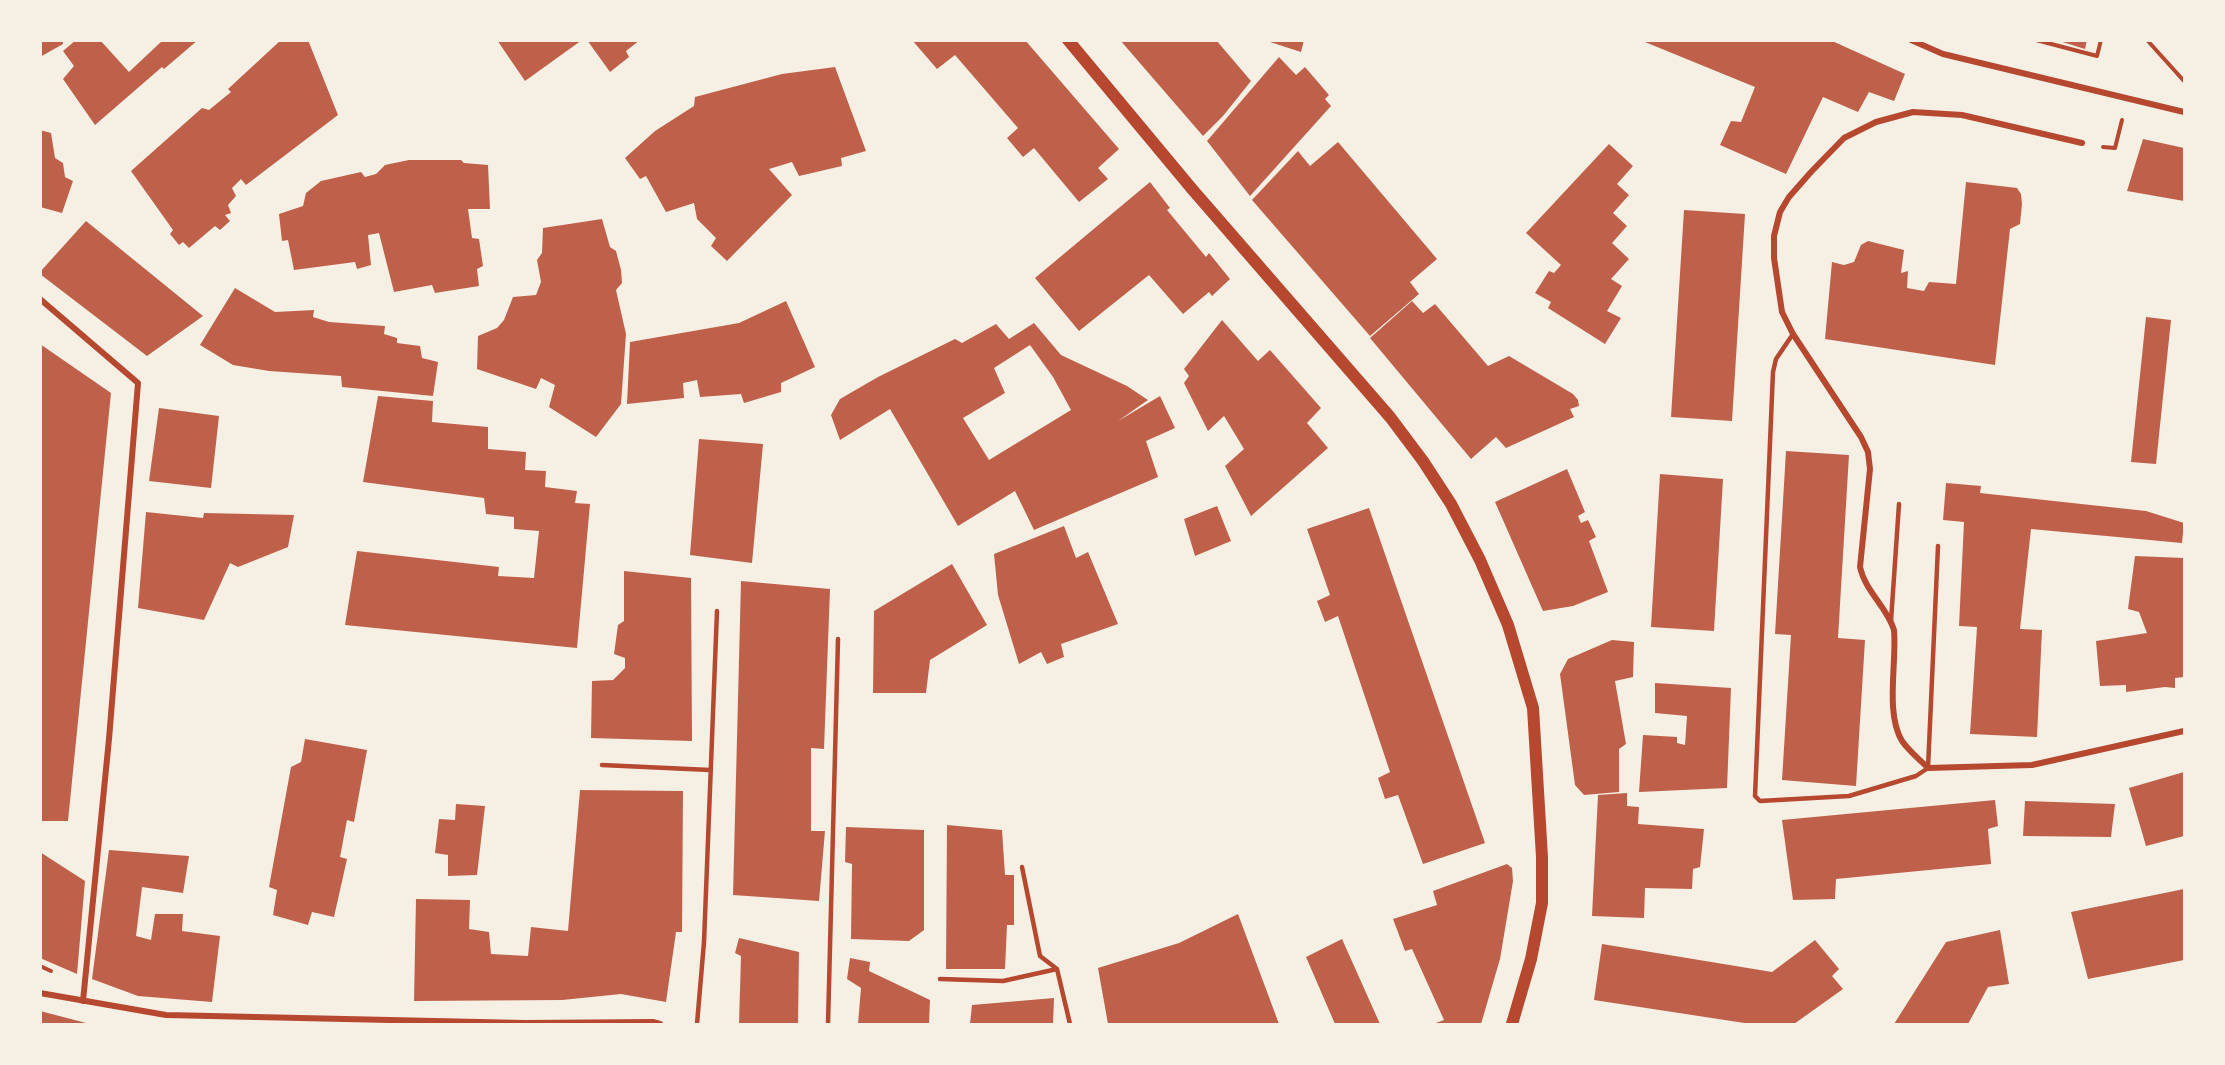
<!DOCTYPE html>
<style>
body{margin:0}
#map{position:relative;width:2225px;height:1065px;overflow:hidden;background:#f6efe4;font-family:"Source Sans 3",sans-serif}
canvas{display:block}
.frame{position:absolute;inset:0;border:42px solid #f6efe4;pointer-events:none}
</style>
<div id="map">
<canvas width="2225" height="1065"></canvas>
<div class="frame"></div>
</div>
<script>
const g = document.querySelector('canvas').getContext('2d');
g.lineJoin = 'round';
function fill(path, color) { g.fillStyle = color; g.fill(path, 'evenodd'); }
function stroke(path, color, width, dash) { g.strokeStyle = color; g.lineWidth = width; g.lineCap = dash ? 'butt' : 'round'; g.setLineDash(dash || []); g.stroke(path); }
fill(new Path2D(`
 M40 40H63V44L40 57Z
 M76 40H100L129 72 163 40H198L164 69 162 67 95 125 63 79 74 66 63 51Z
 M281 40H308L338 115 246 185 241 179 232 188 236 196 228 205 231 213 225 215 230 221 220 230 215 226 189 248 183 242 179 245 170 234 173 230 131 171 202 108 209 110 231 92 228 89Z
 M497 40H582L525 81Z
 M587 40H640L626 51 629 57 610 72Z
 M912 40H1025L1119 149 1098 168 1108 179 1079 202 1034 148 1023 157 1007 138 1018 128 955 55 937 69Z
 M1120 40H1216L1251 81 1223 116 1203 136Z
 M1264 40H1304L1301 52Z
 M1640 40H1830L1905 74 1894 101 1869 92 1858 112 1823 97 1786 174 1720 145 1731 121 1741 122 1755 87Z
 M2056 40H2087L2085 49Z
 M1279 57 1296 75 1305 67 1329 95 1325 99 1331 106 1250 196 1207 141Z
 M835 67 866 151 841 158 842 166 799 176 792 162 769 169 792 195 727 261 711 246 716 238 697 219 694 203 666 212 646 176 640 179 625 158 655 131 694 106 695 97 782 74Z
 M40 130 51 133 55 158 63 163 65 177 73 181 62 213 40 207Z
 M2143 139 2184 148V201L2127 191Z
 M1338 142 1437 259 1410 282 1419 294 1370 336 1252 200 1298 151 1310 166Z
 M1609 144 1633 166 1617 184 1629 195 1613 213 1627 226 1612 243 1629 259 1611 279 1622 286 1607 311 1621 318 1605 344 1548 308 1551 302 1535 293 1549 271 1554 273 1561 265 1526 233Z
 M409 160H461L464 163 488 165 490 209H468L472 238 479 239 483 266 477 269 479 286 435 293 432 285 394 292 379 233 368 235 371 265 357 269 355 262 294 270 288 240 282 241 279 214 303 206 306 193 321 181 361 172 365 177 376 174 385 165Z
 M1150 182 1170 208 1167 210 1206 257 1209 253 1230 279 1212 296 1209 292 1183 314 1149 275 1079 331 1035 278Z
 M1966 182 2017 188 2021 194 2022 204 2020 224 2010 229 1995 365 1825 339 1832 262 1844 265 1854 262 1861 245 1868 241 1904 250 1901 273 1908 271 1907 288 1924 291 1929 282 1956 284Z
 M1684 210 1745 214 1732 421 1671 417Z
 M602 219 610 247 616 251 621 270 622 283 616 290 626 334 621 404 596 437 549 407 555 385 541 378 536 389 477 369 478 336 497 328 504 320 513 297 536 295 541 282 537 260 542 253 543 228Z
 M86 221 203 316 147 356 40 274V272Z
 M235 288 275 312 314 310 313 317 329 322 385 326 384 334 397 338V343L420 346 422 358 438 362 433 396 342 387 341 376 269 371 233 365 200 345Z
 M786 301 815 367 781 383V392L744 403 741 394 700 397 697 380 683 383 684 398 627 404 630 342 739 323Z
 M1412 301 1423 313 1435 304 1488 366 1509 356 1573 394 1578 400 1579 406 1570 409 1574 417 1506 448 1496 437 1471 459 1370 338Z
 M2146 317 2171 320 2156 464 2131 462Z
 M1222 320 1258 361 1270 350 1321 408 1307 423 1328 448 1251 516 1225 466 1244 449 1224 416 1208 431 1184 383 1189 376 1184 369Z
 M1034 323 1061 355 1127 386 1148 400 1118 421 1160 396 1175 428 1146 441 1158 477 1034 530 1015 491 958 526 890 409 840 440 831 415 840 399 878 377 955 339 962 343 996 324 1009 339ZM1030 345 1053 377 1071 410 989 460 963 418 1005 393 994 368Z
 M40 344 111 393 68 821H40Z
 M378 396 433 401 432 422 488 427V449L526 452 525 470 546 471 545 487 577 491 575 503 590 504 577 648 345 625 357 551 499 567 498 576 534 578 539 531 514 529V517L486 514 484 498 363 482Z
 M159 408 219 416 211 488 149 481Z
 M699 439 763 444 752 563 690 555Z
 M1786 451 1849 455 1838 638 1865 640 1856 786 1782 780 1791 635 1775 634Z
 M1567 469 1585 512 1578 516 1581 523 1588 520 1596 537 1589 541 1608 592 1573 606 1543 611 1495 502Z
 M1660 474 1723 479 1714 631 1651 627Z
 M1946 483 1981 486 1980 493 2146 511 2184 523 2182 543 2031 529 2020 629 2042 630 2037 737 1970 734 1977 627 1959 626 1964 522 1943 520Z
 M1217 506 1231 541 1195 556 1184 519Z
 M1369 508 1485 843 1423 864 1398 795 1385 799 1378 778 1390 772 1338 616 1325 622 1317 601 1330 595 1307 529Z
 M146 512 203 518 204 513 294 515 288 547 238 567 230 563 204 620 138 608Z
 M1064 526 1076 558 1088 552 1118 624 1061 644 1064 657 1047 664 1041 652 1019 664 998 595 994 554Z
 M2135 556 2184 558V677L2175 678V688L2165 687 2126 692V685L2100 686 2096 641 2147 633 2139 612 2128 609Z
 M952 564 987 625 930 660 926 693H873L874 611Z
 M624 571 691 578 692 741 591 738 592 681 613 680 625 668V658L614 654 618 625 624 621Z
 M741 581 830 589 824 749 811 748V831H825L819 901 733 895Z
 M1612 640 1634 642 1633 677 1615 681 1626 744 1619 749V792L1584 795 1575 785 1560 674 1568 659Z
 M1655 683 1731 688 1727 788 1639 792 1643 735 1677 737V743L1685 745 1687 716 1655 713Z
 M305 739 367 750 354 822 347 820 340 857 347 859 334 917 312 912 308 925 273 915 277 890 269 887 291 767 301 762Z
 M2184 772V836L2146 846 2129 788Z
 M580 790 683 791 682 932H676L666 1002 621 994 562 1000 414 1001 416 899 470 900 469 929 489 932 491 954 528 956 531 927 568 931Z
 M1627 793V806L1639 807 1638 824 1704 829 1700 867 1693 869 1692 889 1645 888 1644 918 1592 916 1598 795Z
 M1995 800 1998 826 1988 829 1991 864 1836 879 1835 899 1793 900 1782 820Z
 M2025 801 2115 804 2111 837 2023 836Z
 M456 804 485 806 477 875 448 876V855L435 853 439 819 455 820Z
 M947 825 1002 830 1005 875H1014V925H1007L1005 969H946Z
 M846 827 924 830V930L909 941 851 939 852 864 845 862Z
 M109 850 189 856 183 893 142 887 136 936 151 940 155 914H183L182 931 220 936 212 1002 138 996 92 979Z
 M40 852 85 881 77 974 40 958Z
 M1507 864 1512 868 1513 881 1500 959 1481 1024H1433L1444 1020 1412 949 1405 951 1393 919 1437 905 1433 891Z
 M2184 889V960L2088 979 2071 912Z
 M1238 914 1279 1024H1108L1098 968 1179 943Z
 M2000 930 2009 984 1988 987 1968 1024H1894L1946 942Z
 M739 938 799 952 798 1024H739L741 956 735 953Z
 M1342 939 1380 1024H1335L1306 957Z
 M1815 940 1839 969 1832 976 1843 989 1794 1024H1751L1594 1000 1602 944 1772 972Z
 M850 958 870 962 869 971 930 1000 929 1024H858L861 988 847 979Z
 M1054 998 1053 1024H970L972 1005Z
 M40 1011 90 1024H40Z`), '#bf614a');
stroke(new Path2D(`
 M2036 40 2097 56 2101 40
 M2147 40 2184 81
 M2103 147 2115 148 2122 120
 M40 966 51 971`), '#b5482f', 4);
stroke(new Path2D(`
 M1793 334 1776 359 1773 372 1755 796 1760 801 1849 796 1916 776 1928 768 1938 546
 M1891 621 1899 504
 M602 765 710 770
 M1022 867 1040 956 1057 969 1070 1024
 M940 979 1003 981 1057 969
 M697 1024 704 942 717 611
 M828 1024 838 639`), '#b5482f', 4.5);
stroke(new Path2D(`
 M1911 40 1943 54 2184 112
 M2082 143 1962 115 1913 112 1876 122 1844 138 1811 172 1789 197 1780 212 1774 236V258L1782 312 1793 334 1861 437 1868 452 1870 469 1860 567C1865 591 1887 607 1894 630 1897 662 1885 713 1902 741 1909 751 1919 759 1928 768L2032 765 2184 731
 M40 299 138 383 109 739 83 1001
 M40 993 166 1015 524 1023 653 1022 660 1024`), '#b5482f', 6);
stroke(new Path2D(`
 M1068 40 1192 189 1390 417 1423 461 1451 504 1480 560 1508 625 1533 708 1542 857V903L1531 959 1512 1024`), '#b5482f', 12);
</script>
